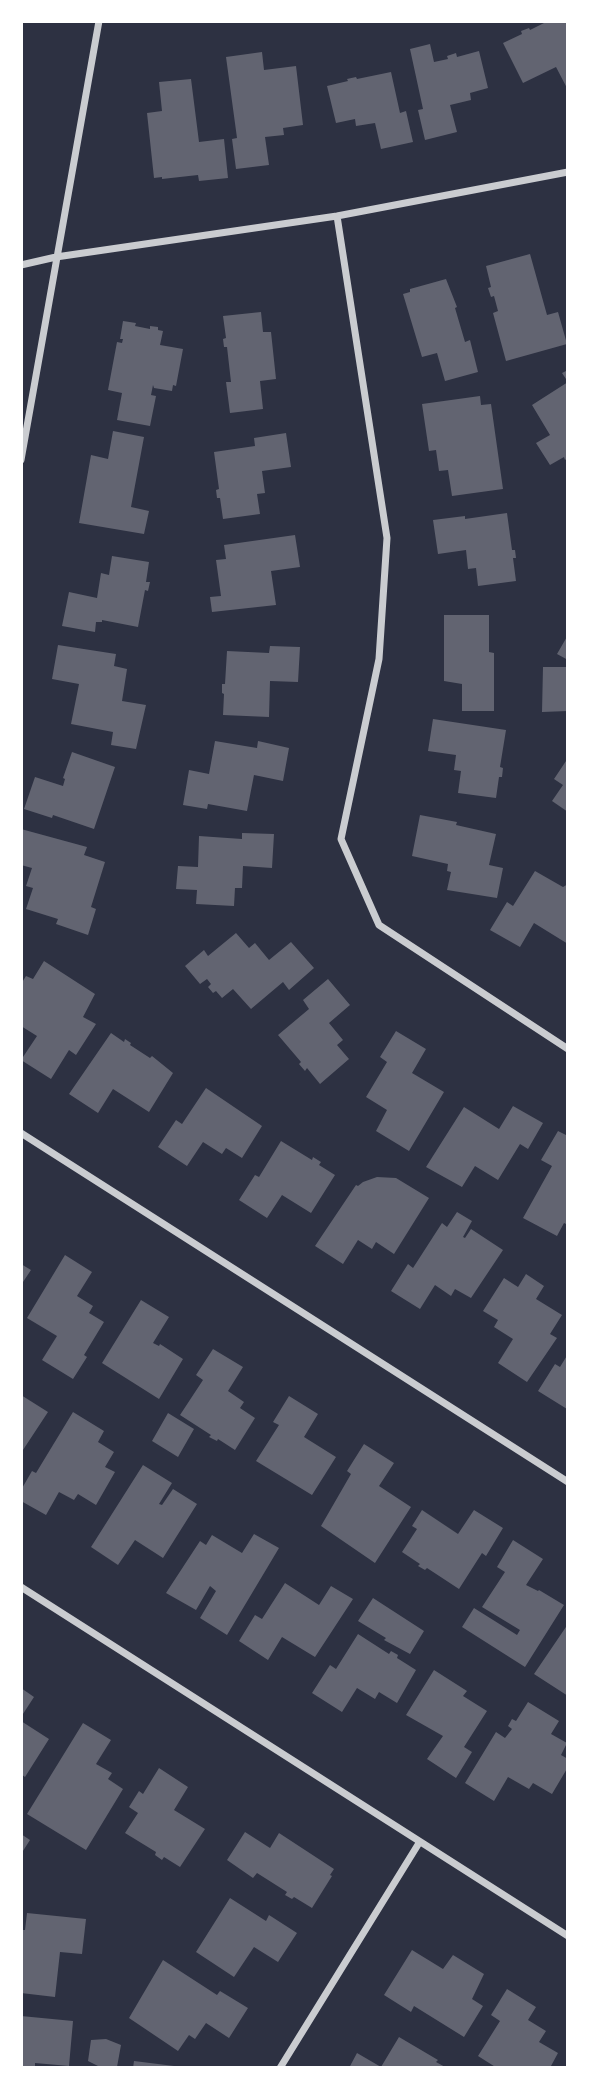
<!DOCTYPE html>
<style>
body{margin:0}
#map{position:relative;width:589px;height:2089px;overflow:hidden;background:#2d3142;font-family:"IBM Plex Sans",sans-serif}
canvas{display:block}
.frame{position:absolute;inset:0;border:23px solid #fff;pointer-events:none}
</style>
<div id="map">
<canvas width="589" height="2089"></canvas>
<div class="frame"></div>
</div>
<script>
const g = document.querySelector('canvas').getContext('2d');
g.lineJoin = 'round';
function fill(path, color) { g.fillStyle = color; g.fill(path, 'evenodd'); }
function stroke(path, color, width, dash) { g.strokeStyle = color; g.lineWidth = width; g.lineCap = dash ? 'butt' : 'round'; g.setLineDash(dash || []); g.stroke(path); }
fill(new Path2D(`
 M548 21H565L568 28V90L556 67 523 83 503 43 522 34 521 31 529 28 530 30Z
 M430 44 434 62 448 59 447 56 456 53 457 57 479 51 488 88 470 93 471 100 450 105 457 132 425 140 418 110 423 109 410 49Z
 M262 52 264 70 296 66 303 125 283 128 284 135 265 137 269 165 236 169 232 139 237 138 226 57Z
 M391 72 400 113 406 111 413 142 381 149 375 123 356 126 355 119 336 123 327 86 348 81 347 79 356 77 357 79Z
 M191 79 199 142 224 139 228 178 199 181 198 175 162 179V177L154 178 147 113 162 111 159 82Z
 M530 254 547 315 558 312 567 344 506 361 493 313 498 311 494 296 491 297 488 288 491 287 486 266Z
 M446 279 457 307 455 308 465 342 470 340 478 372 445 381 437 353 422 357 403 294 410 292V289Z
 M261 312 263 332H271L276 379 260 381 263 409 230 413 226 382H231L227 347H224L223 339 226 338 223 316Z
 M123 321 136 323 135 326 150 329V326L158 327V330L163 331 160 345 183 349 176 386 173 385 172 391 154 388 153 385 151 395 156 396 150 426 117 420 122 393 108 390 117 342 122 343 123 339H120Z
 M568 370V458L565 460 564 457 550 465 536 443 550 435 532 405 568 382 562 373Z
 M480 396 481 405 491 404 503 489 452 496 448 470 439 471 436 450 429 451 422 404Z
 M113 431 144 437 131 507 149 511 144 534 79 523 91 455 108 459Z
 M286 433 291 467 262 471 265 493 257 494 260 514 223 519 220 498H217L216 490 219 489 214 452 255 446 254 438Z
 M507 513 512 550H515L516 558H513L516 581 478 586 476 568 468 569 466 550 438 554 433 520 465 516V519Z
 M295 535 300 567 271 571 276 605 212 612 210 597 221 596 216 560 226 559 224 545Z
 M112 556 149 562 146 582H150L148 591 145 590 138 627 102 620V622H96L95 632 62 626 69 592 97 598 101 573 109 575Z
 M444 615H489V652L494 653V711H462V684L444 681Z
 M568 635V660L557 654Z
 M58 645 116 654 114 666 127 669 122 701 146 705 136 749 111 745 113 732 71 724 79 684 52 679Z
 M270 646 300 647 298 682 270 681 269 717 223 715 224 694 222 693V684H225L227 651 269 653Z
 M543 667H568V711L542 712Z
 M433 719 506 730 500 767 503 768 502 777H499L496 798 458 793 461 771 454 770 456 755 428 751Z
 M215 741 257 748 258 741 289 748 283 781 254 775 247 811 208 804 207 809 183 805 189 770 209 774Z
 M72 752 115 767 94 829 53 815 52 818 24 809 35 777 63 786 65 779 63 778Z
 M568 758V812L552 801 563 785 554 779Z
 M420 815 457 822 456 825 496 834 489 865 503 868 497 898 447 890 451 872 447 871 448 864 412 856Z
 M21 829 87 847 84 855 105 862 91 907 96 909 88 935 56 924 58 919 26 909 33 888 26 886 32 868 21 865Z
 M242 833 274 834 272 868 243 866 242 888H235L234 906 196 904 197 890 176 889 178 866 198 867 199 836 242 839Z
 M535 871 563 887 568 884V944L534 923 520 947 490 930 507 902 513 906Z
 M236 933 249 948 255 943 269 960 291 942 314 968 289 990 283 982 251 1009 233 989 222 998 216 991 213 993 208 987 211 984 207 979 200 984 185 966 204 950 208 956Z
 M44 961 95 994 83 1017 96 1024 76 1055 69 1050 51 1079 21 1060 37 1036 21 1026 23 1018 21 1017V984L26 976 33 979Z
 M328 979 350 1005 329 1023 343 1040 337 1045 349 1059 320 1084 307 1068 305 1071 299 1064 301 1062 278 1035 309 1009 303 1000Z
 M396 1031 426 1049 412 1073 444 1092 409 1151 376 1131 387 1110 366 1097 387 1062 380 1057Z
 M111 1033 124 1042 125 1039 131 1043 130 1045 150 1058 152 1056 173 1073 149 1112 113 1089 98 1113 69 1094Z
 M206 1088 262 1126 242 1158 226 1148 222 1154 203 1142 187 1166 158 1147 176 1120 182 1124Z
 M513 1106 543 1123 528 1149 520 1144 498 1180 475 1166 462 1187 426 1167 464 1107 499 1129Z
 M558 1131 568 1136V1225L564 1223 557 1236 523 1218 552 1166 541 1160Z
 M281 1141 312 1160 313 1157 321 1162 319 1165 335 1175 311 1213 282 1195 267 1218 239 1200 255 1175 259 1177Z
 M377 1177 396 1178 429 1198 394 1254 376 1242 372 1249 358 1240 343 1264 315 1246 356 1185 358 1186 363 1182Z
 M457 1212 472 1221 463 1237 465 1238 471 1229 503 1250 471 1298 455 1289 451 1296 435 1285 420 1309 391 1291 408 1264 413 1268 442 1223 447 1227Z
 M65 1255 92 1272 77 1296 93 1306 89 1313 104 1322 84 1355 87 1357 73 1379 42 1360 57 1336 27 1318Z
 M21 1264 31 1270 21 1285Z
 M526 1274 544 1286 536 1299 562 1315 550 1334 557 1338 527 1382 498 1363 513 1339 494 1327 498 1320 483 1311 504 1278 518 1287Z
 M141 1300 169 1317 153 1343 159 1346 160 1344 183 1359 159 1399 102 1363Z
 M213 1349 243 1367 228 1391 244 1402 240 1408 255 1418 235 1450 218 1439 217 1441 209 1437 211 1435 180 1415 203 1380 196 1375Z
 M568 1354V1407L567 1409 538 1391 555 1364 560 1367Z
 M21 1395 48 1412 21 1453Z
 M289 1396 318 1414 304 1437 336 1457 312 1495 256 1461 279 1425 273 1422Z
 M73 1412 104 1431 98 1442 114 1452 105 1467 115 1472 96 1505 78 1494 74 1500 59 1492 46 1515 21 1501V1490L32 1471 36 1473Z
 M168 1413 194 1429 178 1457 152 1441Z
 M364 1444 394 1463 379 1486 411 1507 375 1563 321 1526 351 1474 347 1471Z
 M143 1465 172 1483 159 1504 162 1505 173 1489 197 1504 163 1558 135 1540 118 1565 91 1547Z
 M422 1510 458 1534 474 1510 503 1528 486 1556 482 1553 459 1589 427 1568 425 1570 418 1566 420 1564 402 1552 417 1529 412 1526Z
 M254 1534 279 1548 227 1635 200 1618 216 1591 210 1586 196 1610 166 1593 200 1541 206 1545 212 1535 242 1553Z
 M513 1540 543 1559 526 1585 538 1591 539 1590 564 1605 525 1667 462 1627 474 1608 517 1635 520 1630 482 1607 505 1572 497 1567Z
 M285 1583 319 1605 331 1586 353 1599 315 1657 282 1637 268 1660 239 1641 255 1615 262 1619Z
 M373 1598 424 1631 410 1654 384 1640 386 1638 358 1621Z
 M568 1624V1696L534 1674Z
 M358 1634 389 1654 391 1651 398 1655 397 1658 416 1670 397 1703 379 1692 375 1699 357 1688 342 1712 312 1693 330 1665 336 1669Z
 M434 1670 467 1691 463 1696 487 1711 464 1747 472 1752 456 1778 427 1759 443 1736 406 1715Z
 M21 1688 34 1697 21 1717Z
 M528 1702 559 1721 551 1734 567 1743 561 1755 568 1759V1767L552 1794 533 1783 529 1789 508 1777 494 1801 465 1783 496 1732 505 1738 512 1729 508 1726 512 1719 516 1721Z
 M21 1721 49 1739 25 1777 21 1774Z
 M83 1723 111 1740 96 1764 112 1773 108 1779 123 1789 86 1850 27 1814Z
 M159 1768 188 1787 174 1810 205 1829 180 1867 164 1857 162 1860 155 1855 156 1852 125 1833 138 1813 129 1807 139 1791 143 1794Z
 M245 1832 270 1848 279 1833 334 1869 330 1875 332 1876 312 1908 294 1897 292 1899 285 1895 287 1892 257 1873 253 1878 227 1860Z
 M21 1834 30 1840 21 1854Z
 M230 1898 266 1921 269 1915 297 1933 278 1962 254 1947 234 1977 196 1952Z
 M27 1913 86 1919 82 1954 60 1952 55 1997 21 1993V1930H25Z
 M412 1950 443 1969 453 1955 484 1974 472 1999 483 2006 464 2037 414 2006 411 2012 384 1995Z
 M163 1960 217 1995 220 1991 248 2008 229 2038 206 2023 195 2039 189 2035 178 2051 129 2018Z
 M507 1989 536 2007 528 2020 546 2031 539 2042 558 2053 551 2066 554 2068H497L478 2056 500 2021 491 2015Z
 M21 2016 73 2021 69 2066 35 2063V2068H21Z
 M399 2037 438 2060 436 2062 447 2068H349L357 2053 381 2067Z
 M106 2039 121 2045 117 2067 102 2068 88 2061 91 2040Z
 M134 2061 174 2066V2068H133Z`), '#626471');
stroke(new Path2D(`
 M337 216 387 538 379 659 341 839 379 925 568 1049
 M21 265 56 257 337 216 568 172
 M21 460 99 21
 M21 1133 568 1482
 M21 1587 568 1936
 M280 2068 419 1843`), '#caccd0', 7);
</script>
